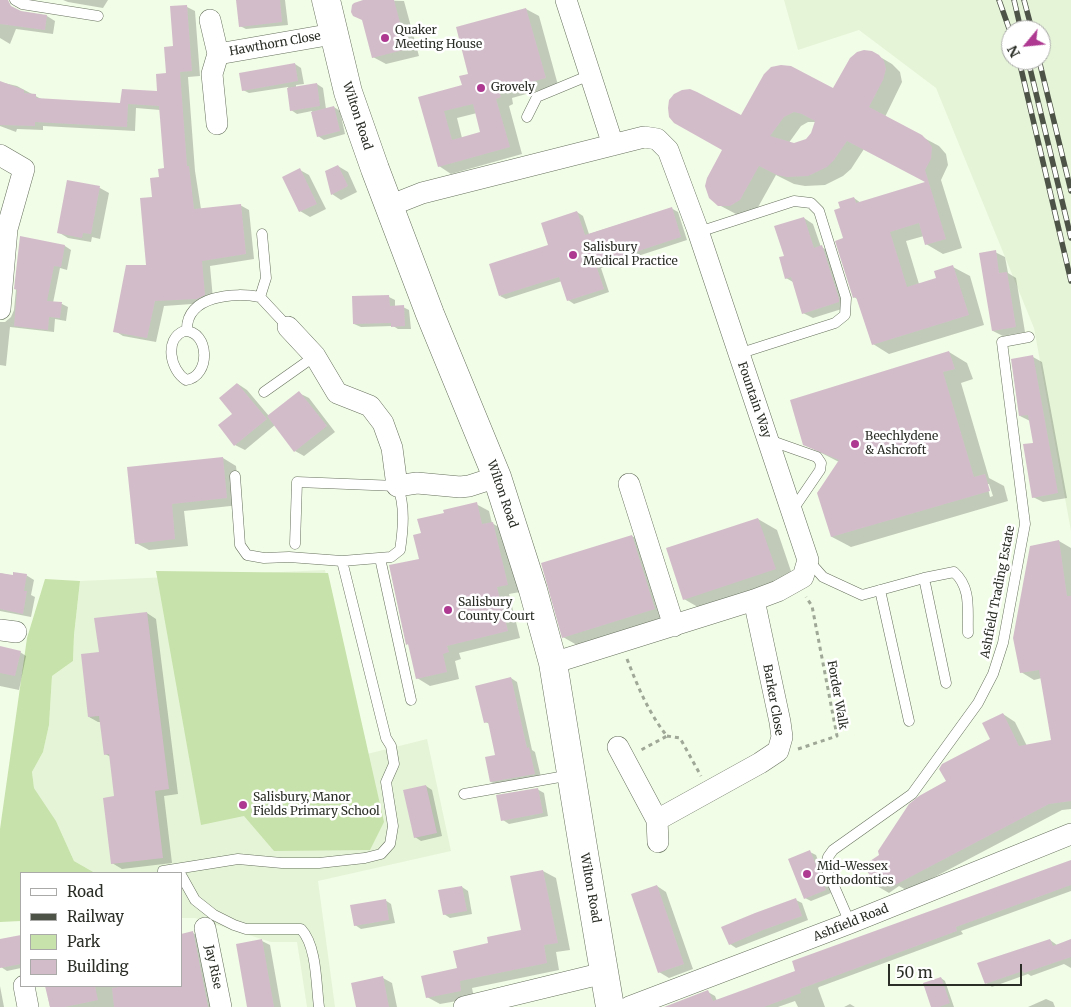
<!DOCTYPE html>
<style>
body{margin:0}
#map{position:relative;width:1071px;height:1007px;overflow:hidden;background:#f2fde7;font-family:Merriweather,serif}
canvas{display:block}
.legend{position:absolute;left:20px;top:872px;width:162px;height:115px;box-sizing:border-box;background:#fff;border:1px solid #aaaba8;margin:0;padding:6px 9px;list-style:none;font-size:15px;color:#2a2e26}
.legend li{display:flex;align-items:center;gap:10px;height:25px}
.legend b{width:25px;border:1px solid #aaaba8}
.north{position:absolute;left:1001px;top:20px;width:50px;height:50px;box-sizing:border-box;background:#fff;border:1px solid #aaaba8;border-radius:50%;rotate:242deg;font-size:14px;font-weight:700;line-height:20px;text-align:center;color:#2a2e26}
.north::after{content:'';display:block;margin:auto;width:18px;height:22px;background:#ae3991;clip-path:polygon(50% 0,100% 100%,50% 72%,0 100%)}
.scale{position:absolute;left:888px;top:964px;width:134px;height:22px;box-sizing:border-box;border:2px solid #2a2e26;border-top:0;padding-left:6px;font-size:15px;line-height:18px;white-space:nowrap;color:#2a2e26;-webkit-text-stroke:4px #fff;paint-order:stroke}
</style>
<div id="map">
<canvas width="1071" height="1007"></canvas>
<ul class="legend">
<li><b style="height:6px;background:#fff"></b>Road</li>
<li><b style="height:6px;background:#4e5348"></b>Railway</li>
<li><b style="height:14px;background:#c7e2ab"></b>Park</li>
<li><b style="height:14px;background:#d2bcca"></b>Building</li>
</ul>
<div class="north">N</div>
<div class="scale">50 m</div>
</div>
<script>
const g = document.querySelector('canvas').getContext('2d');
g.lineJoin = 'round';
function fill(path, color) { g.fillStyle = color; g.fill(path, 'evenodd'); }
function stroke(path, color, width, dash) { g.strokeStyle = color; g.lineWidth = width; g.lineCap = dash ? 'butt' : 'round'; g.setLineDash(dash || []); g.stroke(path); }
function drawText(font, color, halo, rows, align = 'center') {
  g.font = font + ' Merriweather,serif'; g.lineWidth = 5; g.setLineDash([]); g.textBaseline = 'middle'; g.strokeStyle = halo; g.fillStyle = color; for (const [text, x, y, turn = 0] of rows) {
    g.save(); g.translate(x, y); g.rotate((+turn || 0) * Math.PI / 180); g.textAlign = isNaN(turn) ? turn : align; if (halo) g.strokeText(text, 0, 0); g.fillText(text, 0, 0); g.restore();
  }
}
fill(new Path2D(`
 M784 0H1071V531L1034 328 936 88 859 30 798 50ZM1011 30H1041V60H1011Z
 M325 570 367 754 427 739 451 851 318 881 335 1007H307L297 942H271L195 918H181V873H95L74 861 56 821 34 788 32 772 43 752 49 725 52 676 73 661 74 635 80 581Z`), '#e5f4d7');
fill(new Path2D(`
 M156 571 328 573 384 822 370 850 274 851 244 816 201 825Z
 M45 579 80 581 74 635 73 661 52 676 49 725 43 752 32 772 34 788 56 821 74 861 95 873H21V921L0 922V829L27 638Z`), '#c7e2ab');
fill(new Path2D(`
 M0 0H6L3 4 20 12 47 16 55 21 53 34 16 29 10 44 0 38Z
 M63 0H108L103 8 68 2Z
 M242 0H285L288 25 246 29 240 26Z
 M368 0 404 1 419 56 386 64 373 57Z
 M187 7 195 11 200 76 188 77 195 171 201 209 240 205 249 210 254 259 210 266 213 299 206 303 164 306 156 342 123 336 115 331 148 266 154 198 165 169 160 110 136 108 135 131 43 126V130L17 129 16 132 0 126V82L17 86 43 100 121 104 159 92 167 74Z
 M526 9 539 16 558 85 512 98 513 104 509 106 522 154 451 174 439 166 420 98 463 86 470 75ZM477 113 482 133 462 138 457 118Z
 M875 54 892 64 900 72 902 82 885 117 939 146 946 154 948 165 941 180 962 248 943 254 926 244 924 236 906 241 919 284 937 279 953 267 970 276 984 325 889 354 873 344 859 300 854 297 841 208 854 198 861 203 927 182 864 149 851 169 843 176 825 185 805 186 794 184 776 175 757 209 747 215 736 214 719 205 741 117 834 89ZM808 122H816L812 133 807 140 798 144H788L801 126Z
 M295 64 301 68 304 84 296 85V88L317 84 323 88 326 109 334 107 340 111 345 134 324 140 318 136 312 111 297 114 291 110 288 87 249 93 243 90Z
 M338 166 348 172 357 192 341 200 332 194Z
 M300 170 309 175 326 209 310 217 300 211Z
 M68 181 100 188 109 193 100 239 92 237 91 242 68 238 58 232Z
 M671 208 678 212 687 240 601 268 609 292 574 304 568 300 562 281 506 299 500 296 550 246 577 212 583 216 589 234Z
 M804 218 813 224 821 247 832 252 848 307 813 318 803 313 793 282 786 278 785 257Z
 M21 237 65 246 71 250 67 270 60 268 53 303 62 304 68 307 66 321 55 319 54 332 10 327 6 366 0 365V322H5L11 317 14 310Z
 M995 252 1005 257 1008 273 1016 278 1025 332 1003 336 993 331Z
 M389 297 395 300V307H403L409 310 411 329H398L393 326 361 327 354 324Z
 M949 352 967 363 973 379 961 383 989 478 1004 486 1008 501 851 547 832 537 839 462 804 444ZM987 484H989L993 496 990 497Z
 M1033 357 1042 362 1067 498 1043 502 1033 497 1034 444 1030 421 1020 416Z
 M238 384 247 390 269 416 299 393 309 398 335 432 304 456 295 451 275 425 245 450 235 445 233 414Z
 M223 458 236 466 240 505 184 511 188 546 149 550 136 543 128 468Z
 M476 504 489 511 492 523 505 531 520 592 509 594 520 638 459 653 461 659 455 661 459 679 430 686 417 678 410 645 407 644 420 559 422 534 445 514Z
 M758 519 777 530 794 580 703 610 684 599Z
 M632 536 650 547 673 620 582 648 563 637Z
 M1059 541 1071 548V809L1062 810 908 891 899 886 889 893 877 886 881 855 947 782 992 740 1003 714 1015 722 1027 746 1053 741 1042 678 1034 680 1021 672Z
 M0 573 14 576 26 575 34 580 31 595 35 597 31 617 0 611Z
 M147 613 156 619 178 794 164 796 172 863 122 869 112 863 116 797 111 757 105 754 101 722H98L89 717 100 653Z
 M0 648 20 652 26 656 19 690 0 686Z
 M511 678 517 682 532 750 535 752 541 777 498 785 491 782 496 756 490 724 485 722Z
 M426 786 432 790 442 836 421 841 415 837Z
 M537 789 544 793 548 816 509 824 503 820Z
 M810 852 816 855 831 893 811 901 805 898Z
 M1071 861V891L961 931 963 934 819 987 818 988 825 1007H798L795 1001 778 1007H668L708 992 715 996 717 1001 797 971Z
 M543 871 556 878 570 950 556 952 559 970 472 988 474 998 440 1004 427 997 490 944 523 931Z
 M657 886 666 892 693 969 669 978 659 972Z
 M462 887 468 891 472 914 450 918 444 914Z
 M385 900 391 904 395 923 361 929 355 925Z
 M796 900 802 903 808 920 736 948 730 944Z
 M193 933 199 936 213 1007H50L46 986H67V987L181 986Z
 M21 937V968L7 971 1 967 0 941Z
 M1050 940 1057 945 1071 940V968L1064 964 1031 976 1028 974 992 987 986 983Z
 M262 941 270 945 281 1007H248Z
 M383 978 392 983 397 1007H357Z
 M941 978 945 981 954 1007H933Z
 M0 986 4 1007H0Z
 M1046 999 1053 1002 1055 1007H1028Z
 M850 1004 855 1007H844Z`), '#0003');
fill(new Path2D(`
 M0 0H8L11 6 21 11 47 15 45 30 0 24Z
 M236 0H280L282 22 239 27Z
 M363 0H394L407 49 372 58 362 20 353 16 351 12 352 5 354 3Z
 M187 5 192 71 180 72 187 166H189L194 209 241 204 246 254 202 261 205 295 197 299 155 301 147 338 113 332 126 265H146L140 198 152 197 150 178 159 177 158 169 164 168 159 106 128 104 127 127 35 122V126L0 125V81L24 90V93L36 94V98L120 103 122 89 157 91 156 74 166 73 164 47 173 46 170 6Z
 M526 8 546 78 499 91 501 97 496 99 510 147 438 167 418 97 462 85 459 76 468 74 456 27ZM473 104 480 132 452 140 444 111Z
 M864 50 872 51 879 55 884 61 886 69 883 80 869 107 922 135 928 141 932 147 931 159 925 170 946 239 925 245 919 223 890 232 907 287 936 278 934 271 953 265 969 315 872 345 856 297 853 298 835 241 843 238 834 210 840 208 838 202 854 197 856 203 925 182 847 141 834 160 827 167 808 176 787 177 777 175 759 166 740 200 730 206H718L709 198 705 186 707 178 722 150 674 123 669 117 668 108 669 100 674 94 682 90 690 89 697 92 741 115 764 74 771 67 781 65 791 66 833 88 850 58 857 52ZM794 112 802 114 815 121 811 133 806 139 794 143 770 136 784 117Z
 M295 63 298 81 242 91 239 73Z
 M317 83 320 106 290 111 287 88Z
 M334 106 340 131 317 137 311 112Z
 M338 165 348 186 331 195 325 171Z
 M300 168 317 204 299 212 282 177Z
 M67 180 100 186 91 234 83 233 82 238 57 233Z
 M672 207 681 237 596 265 604 289 567 301 559 277 499 296 489 264 548 245 541 223 577 211 585 235Z
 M804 217 814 248 822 245 839 299V302L802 314 791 277 785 279 779 257 784 256 774 226Z
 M20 236 65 245 61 267 54 266 47 301 62 302 60 318 49 317 48 330 14 326 17 290 14 289Z
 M996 250 999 273 1007 272 1016 327 992 331 979 253Z
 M389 295 390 306 404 305 405 326 391 327V323L353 324 352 296Z
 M949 351 955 369 943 372 974 477 985 474 990 491 831 537 817 493 839 460 803 445 790 400Z
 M1033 355 1058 493 1032 498 1023 444 1033 443 1028 415 1019 416 1011 359Z
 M237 383 267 419 234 446 218 425 232 414 219 398Z
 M299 391 327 426 294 452 267 416Z
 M223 457 227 498 172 504 175 539 135 544 127 467Z
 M477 502 482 524 493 522 508 585 497 587 508 631 447 646 449 652 443 654 447 672 416 679 408 644 406 645 389 565 419 559 413 535 421 533 417 519 444 513 443 510Z
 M758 518 776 569 683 600 666 548Z
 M632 535 655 609 562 638 541 563Z
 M1059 540 1067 596H1071V801L1049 804 895 885 890 876 876 887 864 865 879 855 878 851 909 804 919 796 946 781 939 769 942 764 990 739 982 723 1003 713 1019 746 1051 740 1039 670 1020 673 1013 638 1030 546Z
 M13 572 27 574 24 591H27L23 614 0 609V573L13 575Z
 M147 612 169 789 155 791 163 858 111 864 103 798 114 796 109 754 104 755 99 716 88 717 81 654 99 652 94 618Z
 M0 646 21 651 15 676 0 673Z
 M511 677 527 748 529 747 535 774 490 782 485 757 495 755 488 722 484 723 475 686Z
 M426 785 437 833 414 838 403 790Z
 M538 788 543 813 501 821 496 795Z
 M810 850 826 890 804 899 788 859Z
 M1071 860V885L956 927 957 931 800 989 801 993 764 1007H664L708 990 713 1001 746 989 795 971 792 961Z
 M543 870 558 943 544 945 547 963 460 981 461 991 426 998 421 976 457 968 453 951 488 943 487 937 521 930 510 876Z
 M657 885 684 964 658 973 631 894Z
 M462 886 467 911 443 915 438 890Z
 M796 898 802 916 763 930 729 945 721 927 755 913Z
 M386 899 389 920 354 926 350 905Z
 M193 931 208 1007H114L112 988 126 986H181V934Z
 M21 935V964L0 968V939Z
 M262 939 274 1007H247L236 944Z
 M1050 939 1053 946 1071 939V957L1024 973 1023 971 985 984 977 963Z
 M383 976 389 1007H356L351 983Z
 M941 977 950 1003 939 1007H931L923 983Z
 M45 986H95L98 1000 65 1007H50Z`), '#d2bcca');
const lane = new Path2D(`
 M15 0 22 4 98 16
 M527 117 537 97 590 75
 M697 228 708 229 794 201 811 203 819 211 846 298 845 315 835 323 738 354
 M260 297 288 327
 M184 331C210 330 211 377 186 380 170 370 164 339 184 331Z
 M187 331C185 295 235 292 260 297L266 278 262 234
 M264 392 315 356
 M769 440 817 457 821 463 820 470 792 511
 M235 476 240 545 247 555 264 558 289 557 342 561 391 557 400 550C403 531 406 504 397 486L297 482 295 544
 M380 558 411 700
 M808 560 823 577 862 595 924 578 946 683
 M924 578 954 572C972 588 967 611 968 633
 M880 590 909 721
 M464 794 571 775
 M163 873V871L238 859 282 863H319L365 858 381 854 390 844 393 826 386 782 394 764 391 746 386 738 342 561
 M181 875 195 900 214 915 234 925 246 929H301C317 946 316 984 319 1007
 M850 923 827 870 826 864 828 857 833 850 912 794 978 703 993 674 1003 643 1025 524 1002 342 1029 337`);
const street = new Path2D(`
 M566 0 613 145
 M210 20 218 54
 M217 124 212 74 218 54 333 34
 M0 155 24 169 7 229 0 309
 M389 206 422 193 644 137 657 139 668 150 697 228 808 560 803 577 778 591 754 600 553 663
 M288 327 315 356 337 393 370 406 383 423 392 448 397 486 417 483 460 487 469 486 497 477
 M629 484 674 626
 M0 630 16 632
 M618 747 657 820
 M658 842 657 820 760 763 778 751 782 737 780 722 754 600
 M205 928 221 1007
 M24 986 28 1007
 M464 1007 604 973
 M629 1007 850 923 1071 834`);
const highway = new Path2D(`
 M326 0 348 92 375 169 430 314 497 477 533 590 553 663 585 859 610 1007`);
stroke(lane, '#67715e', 11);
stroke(street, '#67715e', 22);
stroke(highway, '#67715e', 29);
stroke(new Path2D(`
 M627 659C638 687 648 712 667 736L641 750
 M667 736 680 738 701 776
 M798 749 837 736 812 606 806 597`), '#9fa797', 3, [4, 4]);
stroke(lane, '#fff', 10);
stroke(street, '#fff', 21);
stroke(highway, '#fff', 28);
const rail = new Path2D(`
 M999 0 1011 34
 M1014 0 1021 30
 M1024 0 1032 30
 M1019 60 1071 281
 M1028 60 1071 238
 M1039 60 1071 191`);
stroke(rail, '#4e5348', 5.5);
stroke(rail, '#fff', 4, [11]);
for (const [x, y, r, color] of [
 [385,38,5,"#ae3991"],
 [481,88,5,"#ae3991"],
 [573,255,5,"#ae3991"],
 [855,444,5,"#ae3991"],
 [448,610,5,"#ae3991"],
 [243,805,5,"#ae3991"],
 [807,874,5,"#ae3991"]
]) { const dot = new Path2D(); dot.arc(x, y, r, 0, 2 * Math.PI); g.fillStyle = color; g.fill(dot); stroke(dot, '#fff', 2); }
drawText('12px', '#2a2e26', '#fff', [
 ["Quaker",395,31],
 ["Meeting House",395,45],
 ["Grovely",491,88],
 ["Salisbury",583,248],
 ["Medical Practice",583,262],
 ["Beechlydene",865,437],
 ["& Ashcroft",865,451],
 ["Salisbury",458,603],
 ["County Court",458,617],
 ["Salisbury, Manor",253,798],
 ["Fields Primary School",253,812],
 ["Mid-Wessex",817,867],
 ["Orthodontics",817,881]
], 'left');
drawText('12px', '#2a2e26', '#fff', [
 ["Hawthorn Close",275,44,-10],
 ["Wilton Road",357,116,72],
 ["Fountain Way",754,400,71],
 ["Wilton Road",502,494,71],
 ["Ashfield Trading Estate",998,592,-79],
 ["Forder Walk",837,695,80],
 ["Barker Close",773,700,80],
 ["Wilton Road",590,888,80],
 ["Ashfield Road",851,923,-22],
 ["Jay Rise",213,967,78]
]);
</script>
